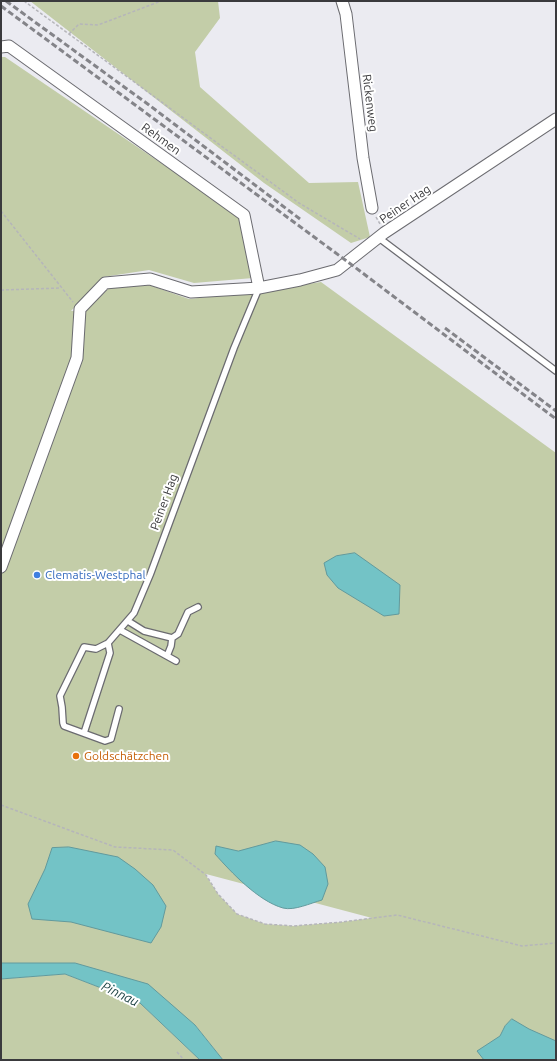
<!DOCTYPE html>
<meta charset="utf-8">
<style>
body{margin:0}
#map{position:relative;width:557px;height:1061px;overflow:hidden;background:#ebebf1;font-family:Ubuntu,sans-serif}
canvas{display:block}
.frame{position:absolute;inset:0;border:2px solid #3a3a3d;pointer-events:none}
</style>
<div id="map">
<canvas width="557" height="1061"></canvas>
<div class="frame"></div>
</div>
<script>
const g = document.querySelector('canvas').getContext('2d');
g.lineJoin = 'round';
function fill(path, color) { g.fillStyle = color; g.fill(path, 'evenodd'); }
function stroke(path, color, width, dash) { g.strokeStyle = color; g.lineWidth = width; g.lineCap = dash ? 'butt' : 'round'; g.setLineDash(dash || []); g.stroke(path); }
function drawText(font, color, halo, rows, align = 'center') {
  g.font = font + ' Ubuntu,sans-serif'; g.lineWidth = 4; g.setLineDash([]); g.textBaseline = 'middle'; g.strokeStyle = halo; g.fillStyle = color; for (const [text, x, y, turn = 0] of rows) {
    g.save(); g.translate(x, y); g.rotate((+turn || 0) * Math.PI / 180); g.textAlign = isNaN(turn) ? turn : align; if (halo) g.strokeText(text, 0, 0); g.fillText(text, 0, 0); g.restore();
  }
}
fill(new Path2D(`
 M30 1H218L220 18 195 52 200 87 309 183 358 182 370 237 351 243 264 183Z
 M1 57H5L239 216 253 278 194 283 149 270 103 277 71 311 87 310 109 288 149 285 189 299 256 292 321 282 556 453V1060H223L195 1025 75 963H1ZM205 874H206L372 918 342 922 293 926 265 924 237 914 218 894Z
 M65 974 140 1003 200 1060H1V979Z`), '#c3cda8');
const water = new Path2D(`
 M355 553 400 585 399 614 384 616 338 588 327 575 324 563 336 556Z
 M276 841 300 845 313 854 325 867 328 884 322 900C311 903 294 911 283 908 258 901 231 872 215 854L216 846 238 851Z
 M69 847 118 857 135 869 153 885 166 906 161 927 151 943 71 922 32 919 28 904 45 869 52 848Z
 M1 963H75L148 984 195 1025 223 1060H200L140 1003 65 974 1 979Z
 M512 1019 529 1029 556 1041V1060H484L477 1051 500 1036 505 1026Z`);
fill(water, '#73c3c6');
stroke(water, '#629a9d', 1);
const lane = new Path2D(`
 M379 238 556 371
 M128 621 144 631 172 638 178 634 188 612 198 607
 M120 630 176 661
 M167 656 171 646 172 638
 M119 709 111 739 105 741 64 726 63 723 62 707 60 696 84 647 96 649 108 643 134 613 150 575 234 348 259 288
 M84 733 110 653 108 643`);
const street = new Path2D(`
 M342 1 346 14 363 158 372 208
 M1 47 9 46 244 215 259 288
 M1 567 77 358 80 309 105 283 150 279 191 292 259 288 300 280 337 270 384 233 556 119`);
stroke(lane, '#6b6b70', 8);
stroke(street, '#6b6b70', 13);
stroke(new Path2D(`
 M24 1 299 203 360 239
 M69 34 79 24 98 25 161 1
 M1 211 73 302
 M376 217 380 224
 M1 290 61 288
 M1 805 115 847 173 850 206 875 218 894 237 914 265 924 293 926 342 922 397 915 522 946 556 943
 M177 1052 184 1060`), '#b5b5ba', 1.5, [3, 2]);
stroke(lane, '#fff', 5.5);
stroke(street, '#fff', 11);
stroke(new Path2D(`
 M6 1 149 105 300 219
 M1 6 348 262 556 419
 M445 328 556 411`), '#848489', 3, [6, 3]);
for (const [x, y, r, color] of [
 [37,575,4,"#3f7fe0"],
 [76,756,4,"#e8710a"]
]) { const dot = new Path2D(); dot.arc(x, y, r, 0, 2 * Math.PI); g.fillStyle = color; g.fill(dot); stroke(dot, '#fff', 1.5); }
drawText('12px', '#3a3a3d', '#fff', [
 ["Rickenweg",370,103,83],
 ["Rehmen",161,139,36],
 ["Peiner Hag",405,204,-34],
 ["Peiner Hag",164,502,-70]
]);
drawText('12px', '#366cbe', '#fff', [
 ["Clematis-Westphal",45,575]
], 'left');
drawText('12px', '#c56008', '#fff', [
 ["Goldschätzchen",84,756]
], 'left');
drawText('italic 13px', '#12393b', '#fff', [
 ["Pinnau",120,994,26]
]);
</script>
